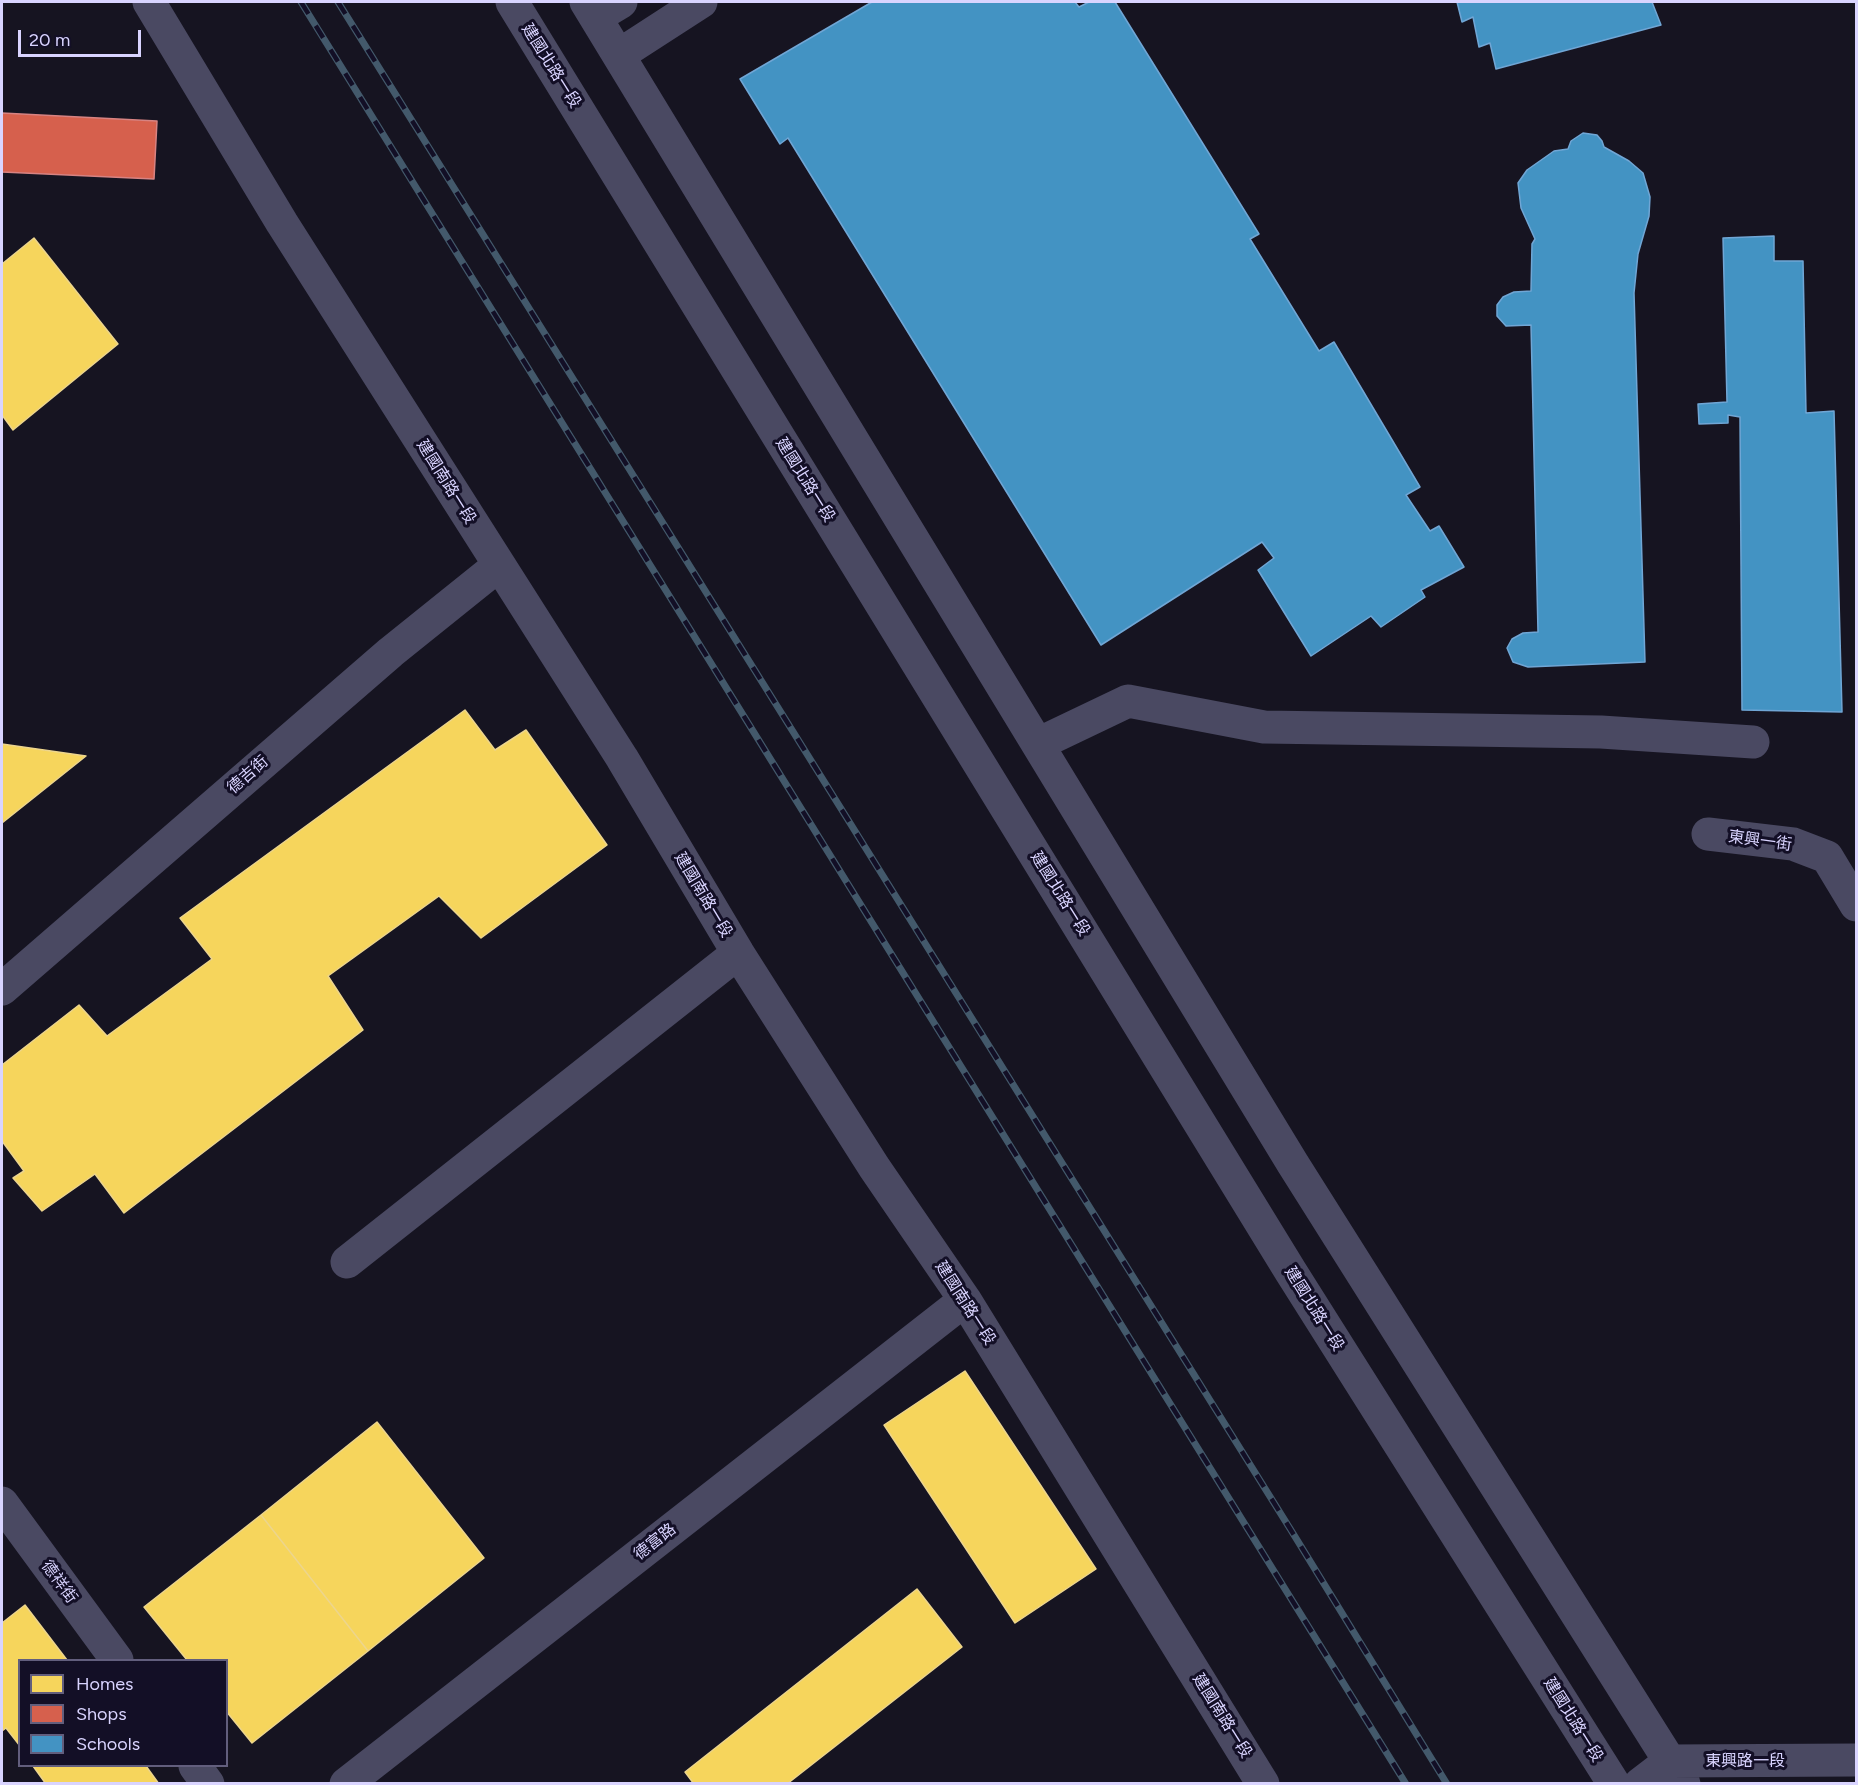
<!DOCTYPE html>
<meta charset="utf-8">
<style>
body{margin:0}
#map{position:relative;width:1858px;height:1785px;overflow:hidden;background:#161421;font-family:Figtree,sans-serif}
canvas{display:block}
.frame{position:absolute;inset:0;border:3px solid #d9d4ff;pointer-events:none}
.legend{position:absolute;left:18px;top:1659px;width:210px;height:108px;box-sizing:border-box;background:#130f26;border:2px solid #625e7d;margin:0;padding:8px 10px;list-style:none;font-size:18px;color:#d9d4ff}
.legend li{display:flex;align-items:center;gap:12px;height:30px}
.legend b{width:30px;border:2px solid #625e7d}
.scale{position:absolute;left:18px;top:30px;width:123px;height:27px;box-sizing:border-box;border:3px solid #d9d4ff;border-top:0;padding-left:8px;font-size:18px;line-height:21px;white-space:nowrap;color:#d9d4ff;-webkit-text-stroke:4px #130f26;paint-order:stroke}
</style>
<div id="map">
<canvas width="1858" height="1785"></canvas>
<div class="frame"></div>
<ul class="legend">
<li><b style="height:16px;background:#f6d55c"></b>Homes</li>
<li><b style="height:16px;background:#d6604d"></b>Shops</li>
<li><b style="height:16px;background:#4393c3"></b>Schools</li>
</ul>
<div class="scale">20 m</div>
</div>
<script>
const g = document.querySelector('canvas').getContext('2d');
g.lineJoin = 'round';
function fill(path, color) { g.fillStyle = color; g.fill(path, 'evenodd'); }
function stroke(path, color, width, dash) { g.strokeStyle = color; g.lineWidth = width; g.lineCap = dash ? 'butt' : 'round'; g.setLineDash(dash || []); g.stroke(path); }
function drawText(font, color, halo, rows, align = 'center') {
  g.font = font + ' Figtree,"Noto Sans TC",sans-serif'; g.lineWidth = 6; g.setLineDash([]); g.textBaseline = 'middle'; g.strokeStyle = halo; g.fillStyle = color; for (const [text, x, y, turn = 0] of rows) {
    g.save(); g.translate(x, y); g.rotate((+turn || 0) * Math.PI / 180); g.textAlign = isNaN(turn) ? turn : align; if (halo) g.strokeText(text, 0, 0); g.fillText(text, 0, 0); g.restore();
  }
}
const homes = new Path2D(`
 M34 238 118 344 13 430 2 415V264Z
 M465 710 495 750 526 730 607 845 481 938 439 896 328 976 363 1030 124 1213 95 1174 42 1211 13 1178 24 1171 2 1141V1065L79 1005 107 1036 212 959 180 918Z
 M2 744 86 756 2 823Z
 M965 1371 1096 1569 1015 1623 884 1425Z
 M377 1422 484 1558 368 1651 261 1515Z
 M261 1515 368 1651 252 1743 226 1711V1660H187L144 1607Z
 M917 1589 962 1647 787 1784H694L685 1772Z
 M25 1605 67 1660H20V1746L6 1728 2 1731V1623Z
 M33 1766H146L159 1784H46Z`);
fill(homes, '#f6d55c');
stroke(homes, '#edd58d', 1.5);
const shops = new Path2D(`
 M2 113 157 121 154 179 2 172Z`);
fill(shops, '#d6604d');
stroke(shops, '#d78382', 1.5);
const schools = new Path2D(`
 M872 2H1075L1079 7 1089 2H1115L1259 234 1250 239 1319 351 1334 342 1420 487 1406 495 1430 531 1439 526 1464 567 1421 590 1425 597 1381 627 1371 616 1311 656 1258 570 1274 558 1262 542 1101 645 788 138 780 144 740 79Z
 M1457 2H1652L1661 25 1496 69 1490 43 1479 47 1473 17 1462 22Z
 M1583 133 1597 135 1602 141 1604 147 1629 161 1643 173 1650 197 1649 216 1638 254 1634 293 1645 662 1528 667 1513 662 1507 648 1512 639 1523 633 1538 632 1531 325 1506 326 1497 316V305L1503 297 1514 292 1531 291 1532 244 1535 239 1521 208 1518 183 1527 170 1554 151 1568 149 1571 141Z
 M1774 236V261H1803L1806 413 1834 411 1842 712 1742 710 1740 417 1728 415V423L1699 424 1698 404 1727 402 1723 238Z`);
fill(schools, '#4393c3');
stroke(schools, '#70a6d5', 1.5);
stroke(new Path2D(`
 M149 2 282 223 622 758 738 953 874 1167 965 1300 1263 1784
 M512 2 1291 1272 1614 1784
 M586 2 1293 1164 1684 1784
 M596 17 621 2
 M619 55 701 2
 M1038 744 1128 701 1264 727 1601 732 1753 742
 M1708 834 1793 844 1827 857 1856 905
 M2 989 391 652 498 566
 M347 1262 738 953
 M2 1503 117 1660
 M195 1766 208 1784
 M346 1784 965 1300
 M1640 1784 1670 1761 1856 1760`), '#4a4962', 33);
const rail = new Path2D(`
 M301 2 1406 1784
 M338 2 1294 1535 1447 1784`);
stroke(rail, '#43596b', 7);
stroke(rail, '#130f26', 4.5, [14]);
drawText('16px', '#d9d4ff', '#130f26', [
 ["建國北路一段",551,66,58],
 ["建國北路一段",805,480,58],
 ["建國南路一段",446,482,58],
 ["德吉街",248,775,-41],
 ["東興一街",1760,841,8],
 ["建國北路一段",1060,894,58],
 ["建國南路一段",703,895,59],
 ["建國南路一段",965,1303,57],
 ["建國北路一段",1314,1309,58],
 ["德富路",655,1542,-38],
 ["德祥街",59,1582,54],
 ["建國南路一段",1222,1716,58],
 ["建國北路一段",1573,1720,58],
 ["東興路一段",1745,1761]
]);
</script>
